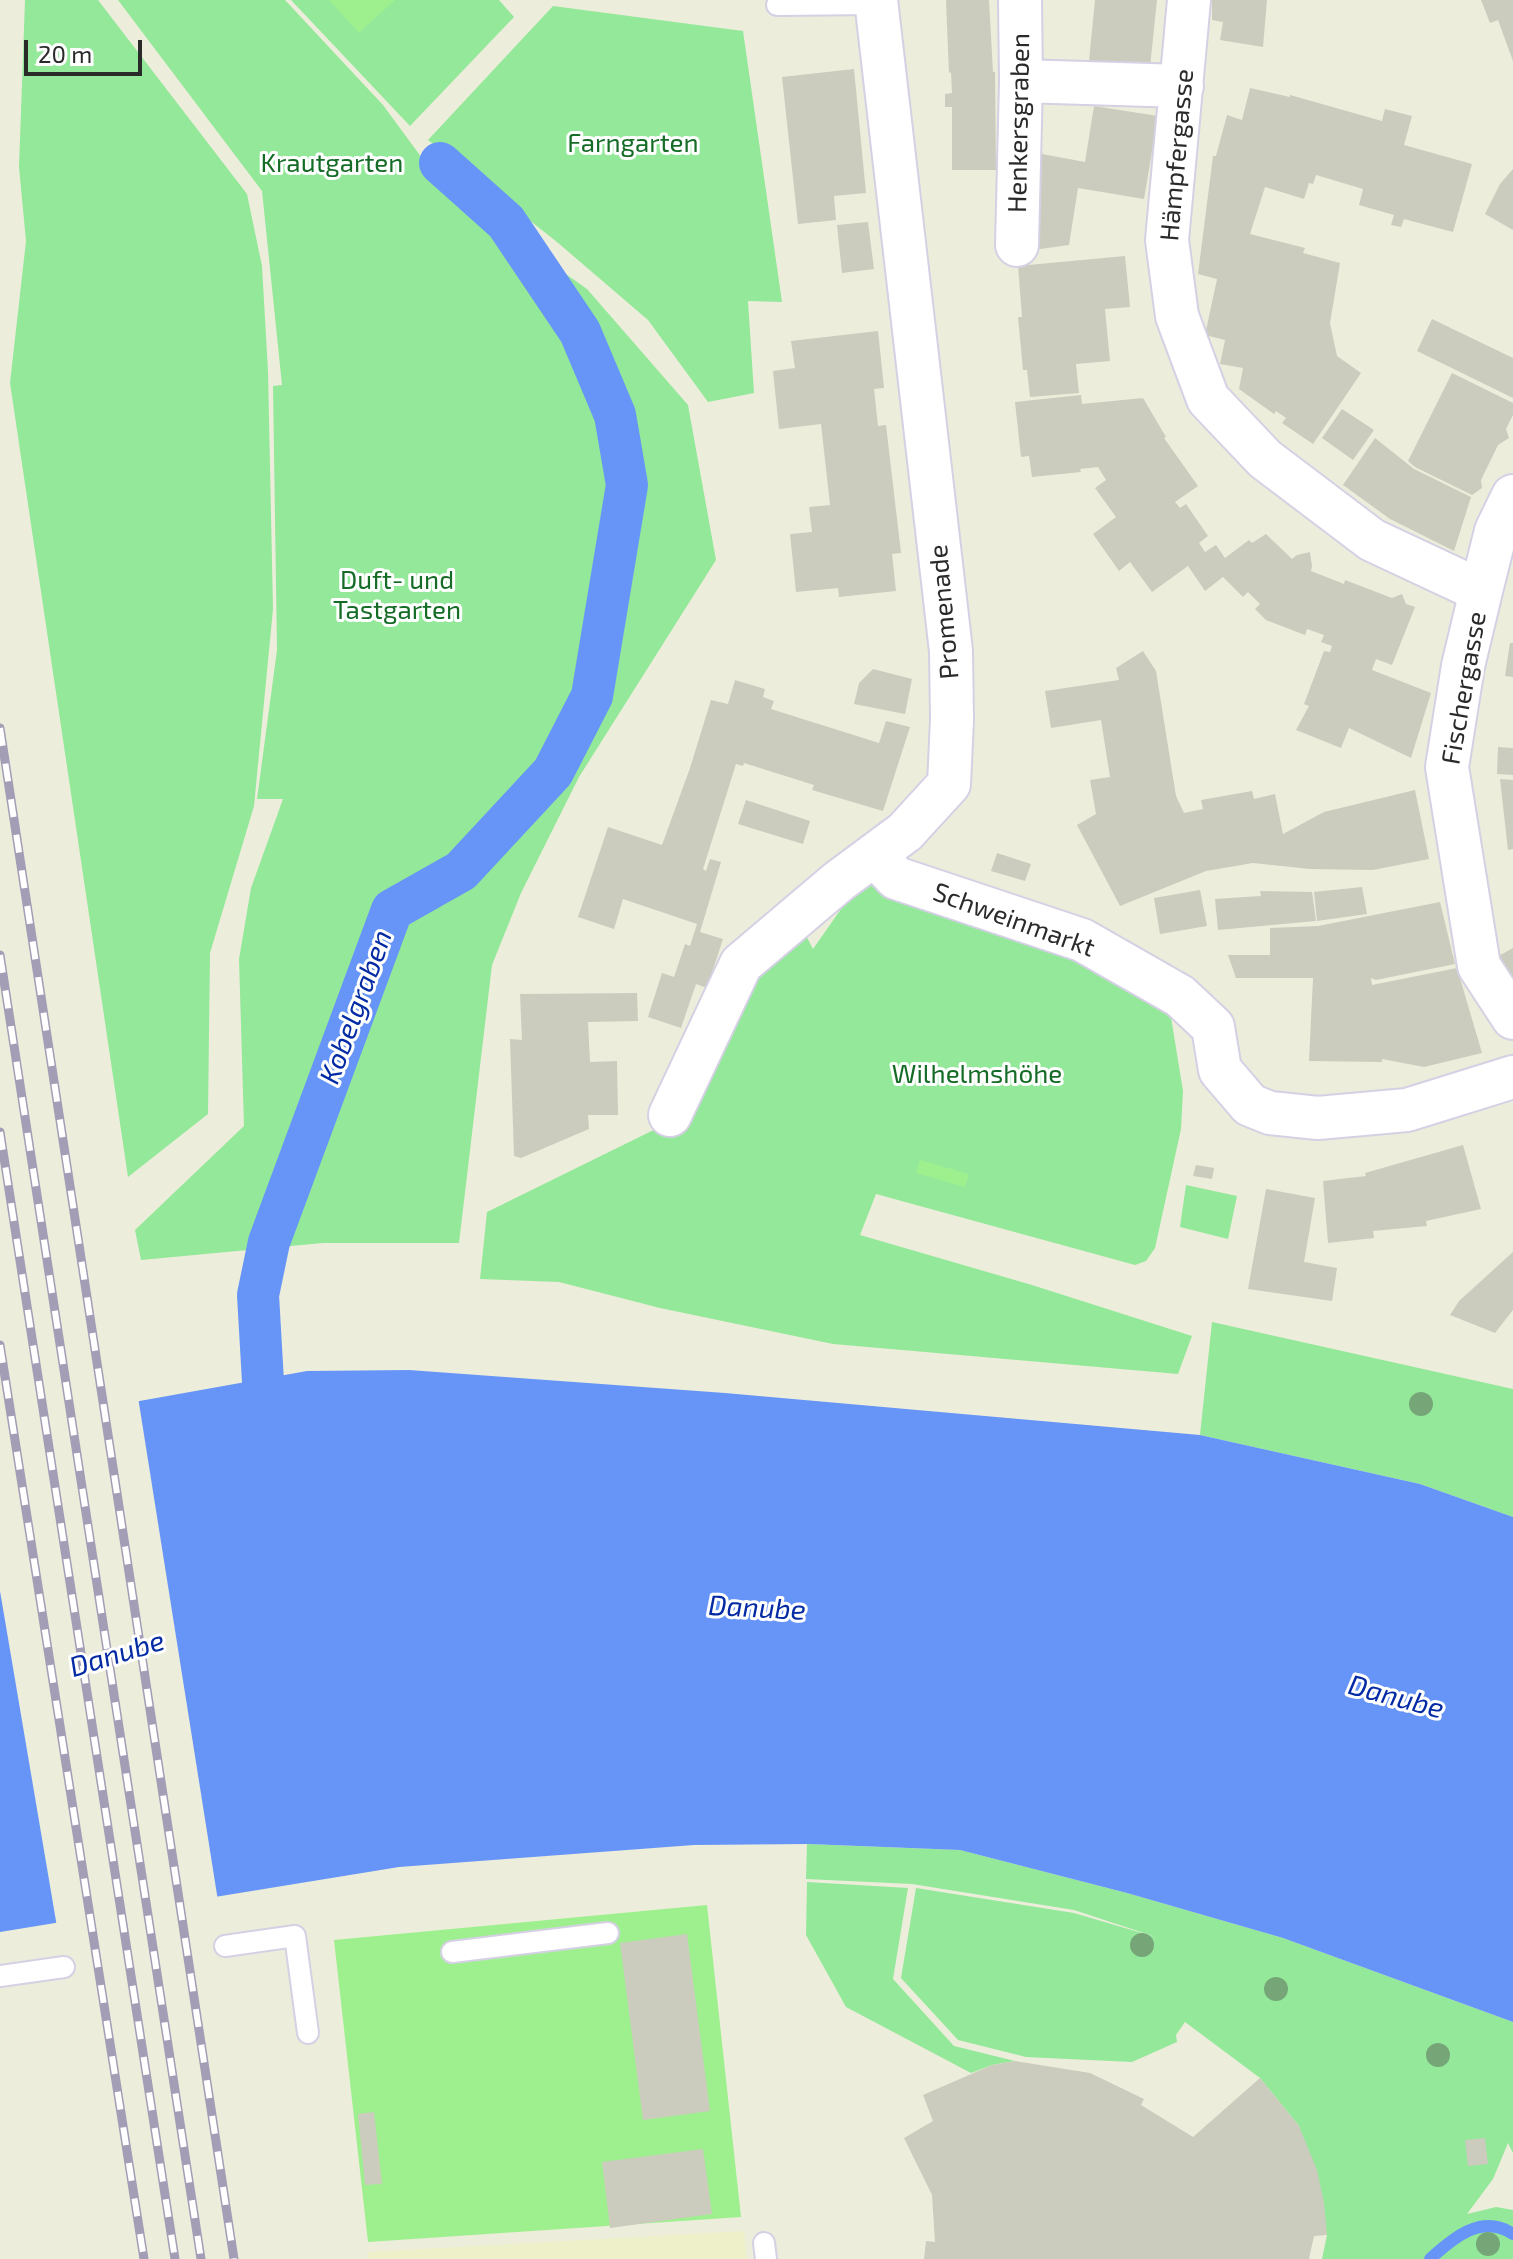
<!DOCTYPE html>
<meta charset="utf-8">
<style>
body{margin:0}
#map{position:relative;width:1513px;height:2259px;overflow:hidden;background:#ededdb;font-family:"Exo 2",sans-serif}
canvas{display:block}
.scale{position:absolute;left:24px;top:40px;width:118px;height:36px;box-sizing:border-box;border:4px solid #2a2a2a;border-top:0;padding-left:10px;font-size:24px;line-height:28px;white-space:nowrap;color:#2a2a2a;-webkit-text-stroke:6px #fff;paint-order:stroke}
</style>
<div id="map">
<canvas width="1513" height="2259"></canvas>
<div class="scale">20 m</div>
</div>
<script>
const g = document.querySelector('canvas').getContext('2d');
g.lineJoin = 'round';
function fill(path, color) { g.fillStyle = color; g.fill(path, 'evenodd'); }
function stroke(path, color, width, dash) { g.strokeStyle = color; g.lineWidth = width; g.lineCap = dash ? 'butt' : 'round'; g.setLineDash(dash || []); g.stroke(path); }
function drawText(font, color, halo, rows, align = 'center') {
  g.font = font + ' "Exo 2",sans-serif'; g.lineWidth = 6; g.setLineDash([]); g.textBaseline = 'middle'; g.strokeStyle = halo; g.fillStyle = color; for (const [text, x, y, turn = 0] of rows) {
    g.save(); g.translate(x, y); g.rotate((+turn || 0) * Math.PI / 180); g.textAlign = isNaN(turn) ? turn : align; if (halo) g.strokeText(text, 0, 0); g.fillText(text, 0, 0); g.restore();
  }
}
fill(new Path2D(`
 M744 2231 747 2259H368V2252Z`), '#edf0c9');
fill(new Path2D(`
 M25 0H98L247 194 262 266 268 371 273 609 254 806 210 953 208 1114 128 1177 10 383 26 241 19 167Z
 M118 0H285L383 105 430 169 509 234 587 289 688 405 716 560 579 777 521 893 492 965 459 1243H323L141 1260 135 1230 244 1126 239 959 251 888 283 799H257L277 650 273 386 282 385 262 191Z
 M291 0H499L514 17 410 126Z
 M553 6 743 31 782 302 748 301 754 393 708 402 648 320 557 242 428 140Z
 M862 879 1071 954 1170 1011 1183 1091 1181 1129 1155 1248 1146 1261 1135 1265 876 1194 860 1235 1032 1285 1192 1336 1178 1374 833 1344 660 1308 559 1282 480 1279 487 1212 680 1117 748 969 800 924 813 949Z
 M1186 1185 1237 1196 1228 1239 1180 1227Z
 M1212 1322 1513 1389V1517L1420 1484 1200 1435Z
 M807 1844 960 1850 1127 1893 1283 1938 1513 2022V2153L1508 2143 1493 2179 1467 2214 1496 2207 1513 2210V2259H1322L1327 2235 1299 2126 1260 2078 1185 2022 1176 2035 1177 2042 1132 2062 1026 2057 958 2040 901 1978 916 1888 1074 1913 1159 1938 1074 1910 912 1884 806 1879Z
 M807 1882 908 1888 893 1979 954 2046 1015 2061 992 2065 971 2073 846 2007 806 1935Z`), '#94e89a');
fill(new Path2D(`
 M329 0H395L359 33Z
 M920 1160 969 1174 965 1187 916 1173Z
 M707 1905 741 2217 368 2242 334 1940Z`), '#9ef08f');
fill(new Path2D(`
 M409 1370 725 1393 1200 1435 1420 1484 1513 1517V2022L1283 1938 1127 1893 960 1850 808 1844 694 1845 399 1867 0 1932V1426L307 1371Z`), '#6795f7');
fill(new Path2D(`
 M138 1397 218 1901 57 1927 0 1591V1421Z`), '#ededdb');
stroke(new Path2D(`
 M1430 2259C1453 2238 1482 2213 1513 2234`), '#6795f7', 12);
stroke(new Path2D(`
 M266 1434 258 1295 269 1242 392 910 461 871 553 772 592 696 627 485 615 415 580 332 506 222 440 163`), '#6795f7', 42);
fill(new Path2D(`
 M946 0H989L993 72H995L996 170H952V107H945V94L952 93 951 72 949 73Z
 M1095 0H1157L1150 67 1089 61Z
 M1212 0H1267L1263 47 1220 40 1223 22 1212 20Z
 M1481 0H1513V61L1498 20 1490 23Z
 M854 69 866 193 834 196 836 220 798 224 782 77Z
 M1250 88 1290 97V95L1382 121 1385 109 1412 116 1404 145 1472 164 1453 232 1404 219 1401 227 1391 225 1394 215 1359 205 1363 189 1316 175 1313 184 1309 183 1304 199 1265 187 1250 234 1305 248 1303 253 1340 263 1330 323 1337 356 1361 373 1313 444 1282 423 1286 418 1276 411 1274 414 1239 389 1243 368 1220 364 1225 340 1205 335 1217 279 1198 274 1213 156H1216L1227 115 1242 120Z
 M1094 106 1158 116 1144 199 1078 188 1069 245 1026 251 1042 154 1085 162Z
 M1513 169V230L1485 214 1500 184Z
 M868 222 874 269 842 273 837 225Z
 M1125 256 1130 307 1105 309 1110 361 1076 364 1079 393 1030 397 1027 370H1023L1018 317H1022L1018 266Z
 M1432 319 1513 358V398L1417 351Z
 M878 331 884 388 874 389 878 426 886 425 901 553 892 554 896 591 839 597 838 588 796 592 790 534 812 532 809 507 830 505 821 424 779 429 773 371 795 368 791 341Z
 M1452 373 1513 403V415L1506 429 1509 438 1498 445 1481 480 1482 488 1472 495 1415 467 1408 461Z
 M1081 395 1082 404 1143 398 1166 437 1164 438 1198 486 1175 502 1180 508 1186 504 1208 536 1199 543 1205 552 1216 545 1225 558 1249 540 1252 543 1266 534 1292 559 1297 555 1310 552 1312 566 1311 571 1344 584 1345 580 1392 598 1402 594 1406 604 1415 607 1392 665 1376 659 1372 670 1431 693 1411 758 1349 728 1341 748 1296 730 1309 706 1304 704 1324 651 1330 652 1332 646 1321 642 1324 635 1307 629 1305 635 1266 620 1255 609 1260 604 1248 592 1243 597 1223 577 1205 591 1188 566 1152 592 1130 562 1119 571 1093 534 1116 517 1095 488 1106 480 1098 467 1080 469 1081 472 1032 477 1029 456 1021 457 1015 402Z
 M1342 409 1374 430 1353 460 1322 438Z
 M1375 438 1414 469 1471 497 1454 551 1390 519 1343 485Z
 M1510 643H1513V677L1505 676Z
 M1143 651 1156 671 1176 796 1184 813 1203 809 1201 800 1252 791 1254 799 1275 794 1283 834 1324 812 1415 790 1429 859 1373 870 1310 869 1253 863 1206 871 1120 906 1077 825 1096 814 1090 780 1110 777 1101 720 1051 728 1045 691 1119 680 1116 668Z
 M873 669 912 679 905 714 854 704 859 683Z
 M735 680 765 689 763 697 774 701 771 709 879 743 886 721 910 727 883 811 812 790 814 785 744 763 743 766 736 764 703 869 706 871 710 859 721 862 700 932 723 939 707 988 696 984 681 1028 648 1017 662 973 674 977 685 944 690 946 697 924 623 899 614 929 578 917 608 827 662 845 690 768 711 700 728 704Z
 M1498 747 1513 748V775L1497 774Z
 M1500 779 1513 780V849L1508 850Z
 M746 800 810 821 803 844 738 824Z
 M997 853 1031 864 1025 881 991 871Z
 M1362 887 1367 914 1317 921 1314 892Z
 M1200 890 1207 926 1160 934 1154 898Z
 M1260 891 1312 892 1316 921 1218 930 1215 899 1261 896Z
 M1440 902 1455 964 1376 980 1371 978 1372 985 1457 968 1482 1053 1424 1067 1382 1059V1062L1309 1061 1313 978H1236L1228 955H1270V928L1318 926Z
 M1513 948V990L1495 958Z
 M637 993 638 1021 588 1022 590 1062 617 1061 618 1115H588L589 1129 521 1158 514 1156 510 1039 522 1040 520 994Z
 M1463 1145 1481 1209 1426 1221 1427 1226 1373 1231 1374 1238 1328 1243 1323 1181 1366 1176 1365 1173Z
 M1196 1165 1214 1168 1212 1179 1193 1176Z
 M1266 1189 1315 1198 1304 1262 1337 1268 1332 1301 1248 1289Z
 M1513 1252V1310L1495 1333 1450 1315 1459 1301Z
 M687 1934 710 2111 643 2120 620 1943Z
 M1015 2061 1090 2073 1144 2099 1141 2105 1193 2137 1260 2078 1299 2126 1317 2170 1324 2203 1327 2235 1314 2236 1309 2259H924L926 2241 935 2242 932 2195 904 2138 933 2121 923 2095 992 2065Z
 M374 2112 382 2184 365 2185 358 2114Z
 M1485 2138 1488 2164 1468 2166 1465 2140Z
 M703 2149 712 2214 610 2228 602 2162Z`), '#cbccbe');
const service = new Path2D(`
 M777 5 876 4
 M225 1946 295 1936 308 2033
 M452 1952 608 1933
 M0 1976 64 1967
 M764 2243 766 2259`);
const minor = new Path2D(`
 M1189 0 1167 240 1177 316 1208 399 1265 459 1372 540 1481 591
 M1021 81 1182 86
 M1017 245 1021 81 1020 0
 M1513 496 1496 531 1481 591 1463 666 1447 767 1479 966 1513 1018
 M874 855 896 878 1082 940 1180 996 1213 1027 1220 1070 1250 1105 1270 1113 1318 1118 1407 1110 1513 1077
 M670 1115 741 964 839 881 905 832 949 784 952 720 951 651 876 0`);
stroke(service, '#d5d0e4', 24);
stroke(minor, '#d5d0e4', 46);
stroke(service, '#fff', 20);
stroke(minor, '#fff', 42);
const rail = new Path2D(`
 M0 728 234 2259
 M0 955 201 2259
 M0 1132 175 2259
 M0 1345 144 2259`);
stroke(rail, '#a49db6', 9);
stroke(rail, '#fff', 6, [18]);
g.fillStyle = '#76a678';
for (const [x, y] of [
 [1421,1404],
 [1142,1945],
 [1276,1989],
 [1438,2055],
 [1488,2244]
]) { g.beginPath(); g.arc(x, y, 12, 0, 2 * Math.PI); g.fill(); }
drawText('26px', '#2a2a2a', '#fff', [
 ["Henkersgraben",1019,123,-89],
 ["Hämpfergasse",1177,155,-85],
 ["Promenade",944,612,-95],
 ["Fischergasse",1464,688,-80],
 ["Schweinmarkt",1014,920,20]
]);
drawText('26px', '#156c27', '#fff', [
 ["Farngarten",633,143],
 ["Krautgarten",332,163],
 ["Duft- und",397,580],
 ["Tastgarten",397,610],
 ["Wilhelmshöhe",977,1074]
]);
drawText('italic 28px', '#042ba4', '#fff', [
 ["Kobelgraben",356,1007,-70],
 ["Danube",757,1608,3],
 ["Danube",117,1654,-17],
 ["Danube",1396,1697,15]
]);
</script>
